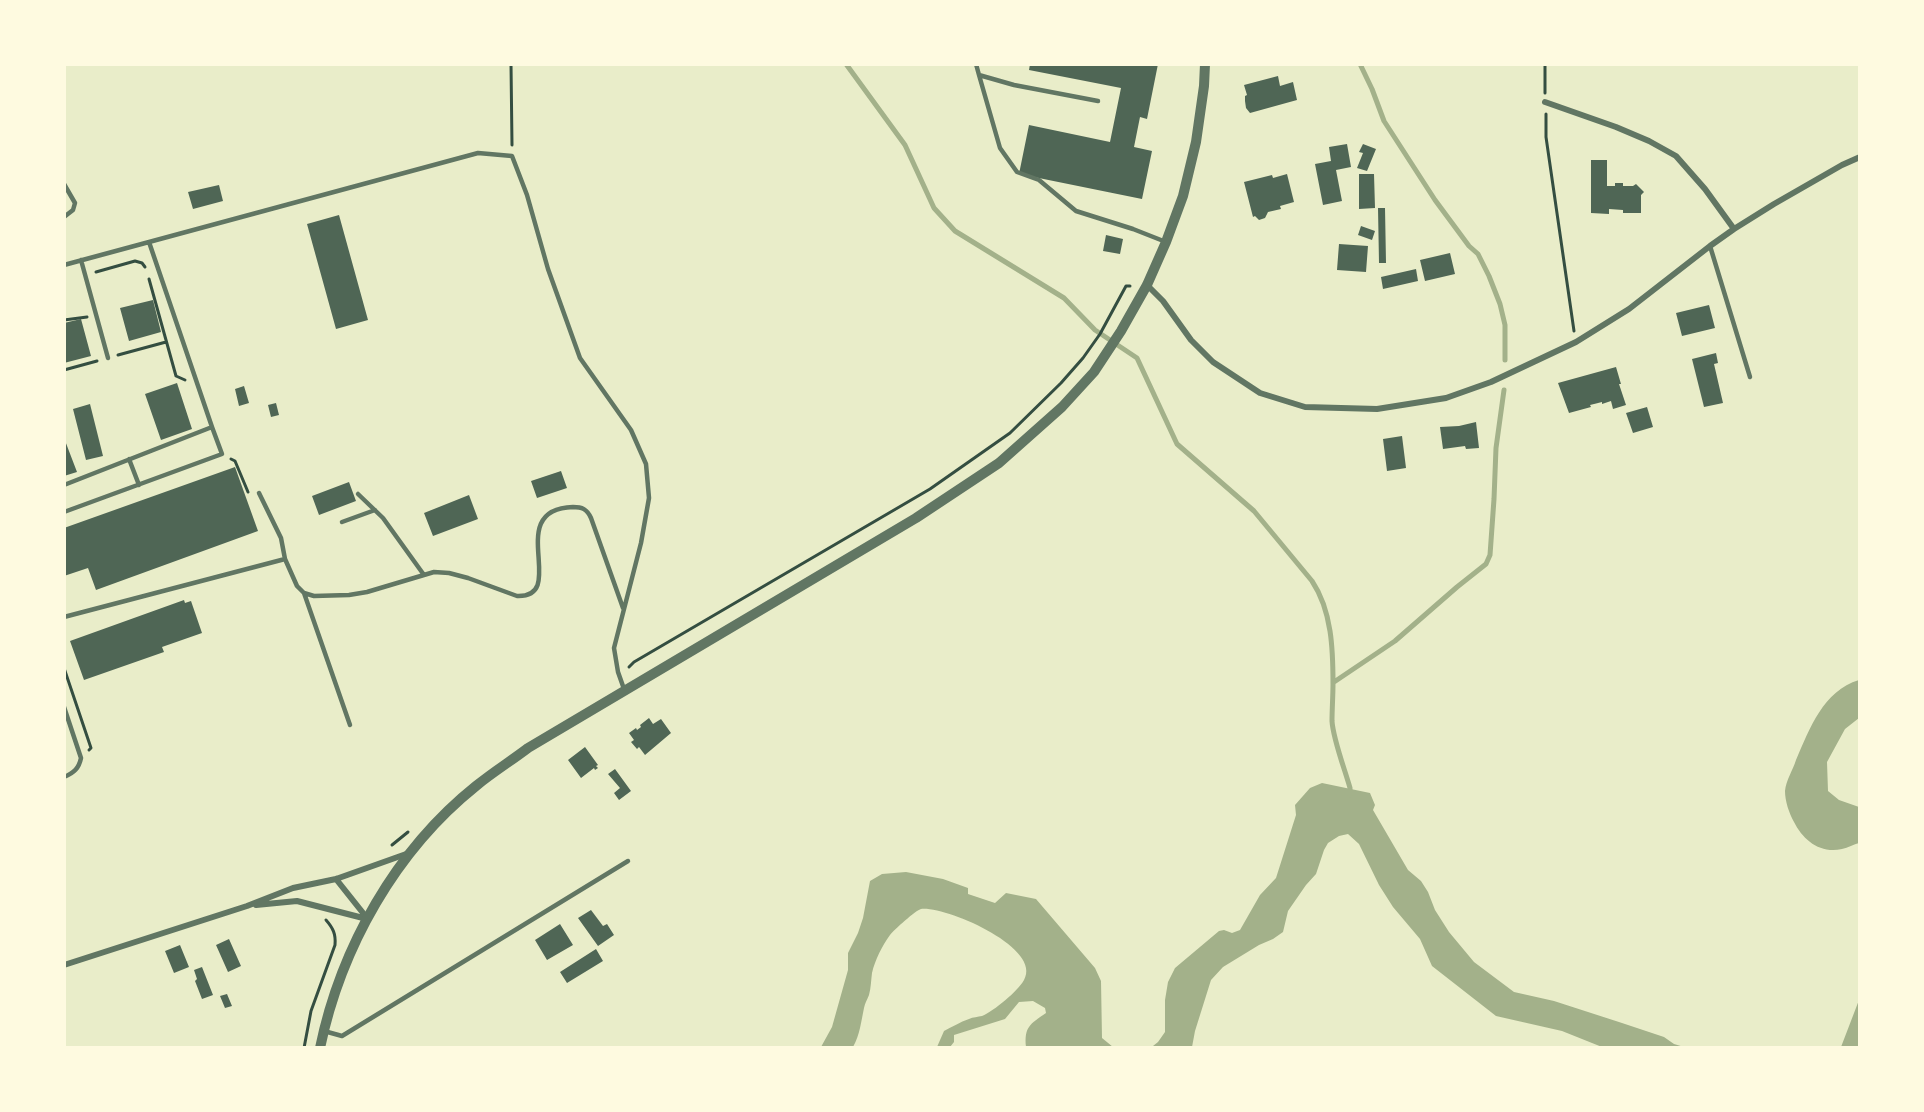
<!DOCTYPE html>
<style>
body{margin:0}
#map{position:relative;width:1924px;height:1112px;overflow:hidden;background:#e9edc9;font-family:"Golos Text",sans-serif}
canvas{display:block}
.frame{position:absolute;inset:0;border:66px solid #fefae0;pointer-events:none}
</style>
<div id="map">
<canvas width="1924" height="1112"></canvas>
<div class="frame"></div>
</div>
<script>
const g = document.querySelector('canvas').getContext('2d');
g.lineJoin = 'round';
function fill(path, color) { g.fillStyle = color; g.fill(path, 'evenodd'); }
function stroke(path, color, width, dash) { g.strokeStyle = color; g.lineWidth = width; g.lineCap = dash ? 'butt' : 'round'; g.setLineDash(dash || []); g.stroke(path); }
fill(new Path2D(`
 M1859 680V718L1845 729 1827 762 1828 791 1839 800 1859 807V843C1854 844 1848 848 1842 849 1820 854 1803 840 1794 822 1789 813 1785 801 1785 791 1786 780 1793 770 1796 760 1810 728 1823 691 1859 680Z
 M1322 783 1370 793 1375 805 1373 810 1408 870 1421 881 1428 892 1435 910 1449 932 1474 962 1514 992 1554 1001 1622 1023 1664 1037 1674 1044 1684 1047H1602L1562 1031 1496 1016 1432 966 1420 939 1393 907 1379 885 1359 844 1348 834 1339 836 1328 843 1324 850 1316 874 1306 885 1288 911 1283 932 1273 939 1259 945 1223 967 1211 980 1195 1031 1192 1047H1144L1153 1046 1158 1042 1165 1032V1000L1168 982 1175 968 1219 931 1224 930 1232 933 1240 930 1260 895 1276 878 1296 815 1295 805 1310 788Z
 M906 872 943 879 968 888V894L995 903 1006 893 1036 899 1095 968 1101 981 1102 1038 1113 1047H1026C1024 1027 1030 1024 1046 1013L1045 1008 1033 1001 1019 1002 1005 1019 954 1035V1042L950 1047H937L944 1031C952 1027 960 1022 969 1019 973 1017 978 1017 982 1016 994 1011 1018 991 1024 980 1043 948 946 906 921 909 916 910 894 930 890 935 882 946 875 960 872 973 871 980 871 988 869 995 867 1000 865 1003 864 1008 861 1022 860 1034 853 1047H821L832 1027 848 970V953L858 933 863 918 870 881 882 874Z
 M1859 1000V1047H1841Z`), '#a3b18a');
stroke(new Path2D(`
 M846 64 905 145 934 208 955 231 1064 298 1095 330 1137 358 1177 444 1254 511 1312 581C1332 611 1333 650 1333 684 1333 696 1332 709 1332 721 1333 739 1345 770 1350 788V795
 M1360 64 1372 89 1384 121 1435 200 1469 246 1478 254 1489 276 1500 304 1505 325V360
 M1334 682 1395 641 1457 587 1486 564 1490 555 1494 499 1496 448 1504 390`), '#a3b18a', 5);
fill(new Path2D(`
 M1030 64H1158L1147 119 1140 117 1134 147 1152 151 1142 199 1019 174 1029 125 1110 142 1121 88 1029 70Z
 M1278 76 1280 86 1293 82 1297 100 1250 113 1246 108 1245 101V96L1247 95 1244 85Z
 M1347 144 1351 167 1336 170 1342 201 1323 205 1315 164 1331 161 1329 147Z
 M1363 144 1376 149 1367 171 1357 168 1363 153 1359 152Z
 M1591 160H1607V186H1615V183H1623V186H1633L1636 184 1644 192 1641 195V213H1623V210L1609 209V214L1591 213Z
 M1287 174 1294 202 1280 206 1281 209 1268 212 1265 218 1259 220 1255 216 1253 217 1244 182 1272 175 1273 178Z
 M1359 174H1374L1375 208 1359 209Z
 M219 185 223 201 193 209 188 192Z
 M1378 208H1385L1386 263H1379Z
 M339 215 368 320 336 329 307 224Z
 M1361 226 1375 231 1372 240 1358 235Z
 M1106 235 1123 239 1120 254 1103 251Z
 M1339 244 1368 246 1366 272 1337 270Z
 M1450 253 1455 274 1425 281 1420 260Z
 M1416 269 1418 281 1383 289 1381 277Z
 M153 300 161 332 129 341 120 308Z
 M1709 305 1715 328 1682 336 1676 313Z
 M81 319 91 356 64 363V323Z
 M1716 353 1718 363 1714 364 1723 403 1704 407 1692 359Z
 M1616 367 1621 384H1619L1626 405 1613 409 1611 401 1602 404V402L1590 405 1591 407 1569 413 1558 383Z
 M177 383 192 429 161 440 145 394Z
 M244 386 249 403 239 406 235 389Z
 M276 403 279 415 271 417 268 405Z
 M90 404 103 456 86 460 73 409Z
 M1647 407 1653 427 1633 433 1626 413Z
 M1476 422 1479 448 1466 449 1465 446 1443 449 1440 427 1459 426Z
 M1402 436 1406 468 1387 471 1383 439Z
 M64 438 77 472 64 476Z
 M235 467 258 531 96 590 88 568 64 576V528Z
 M561 471 567 488 537 498 531 481Z
 M349 482 356 501 319 515 312 496Z
 M469 495 478 519 433 536 424 513Z
 M184 600 185 603 191 601 202 633 162 647 164 652 84 680 70 641Z
 M649 718 653 724 661 719 671 733 645 755 639 747 637 749 631 742 634 740 629 733 636 728 637 730 641 727 640 725Z
 M585 747 598 765 596 766 598 768 595 770 594 768 581 778 568 760Z
 M615 769 631 791 619 800 614 793 620 788 608 774Z
 M591 910 603 926 607 924 614 935 598 946 578 918Z
 M560 924 573 945 547 960 535 940Z
 M229 939 241 966 228 972 216 945Z
 M180 945 189 967 174 973 165 951Z
 M596 949 603 961 567 983 560 972Z
 M202 967 213 995 202 999 195 981 197 979 194 970Z
 M227 994 232 1006 225 1008 220 996Z`), '#4f6655');
stroke(new Path2D(`
 M511 64 512 145
 M1545 64V93
 M1546 114V137L1574 331
 M96 272 135 261 142 263 145 267
 M149 279 176 376 185 380
 M64 320 87 317
 M118 355 166 342
 M64 370 97 361
 M231 459 235 461 248 492
 M629 667 634 662 930 489 1010 433 1061 383 1083 358 1100 334 1126 286H1130
 M64 668 91 748 89 750
 M392 845 408 832
 M304 1048 311 1011 335 945C336 934 333 928 326 920`), '#344e41', 3);
stroke(new Path2D(`
 M976 64 979 75 1014 85 1098 101
 M979 75 1000 148 1017 172 1039 180 1076 211 1133 229 1166 242
 M64 184 75 203 73 210 64 217
 M1710 246 1750 377
 M81 260 108 358
 M64 265 478 153 512 156 527 195 548 269 580 358 631 430 646 464 649 498 641 543 614 648 618 672 624 689
 M129 459 139 485
 M64 485 212 427 149 242
 M259 493 281 538 285 559
 M358 494 383 518 424 575
 M64 512 222 454 212 427
 M342 522 375 510
 M304 593 350 725
 M64 617 285 559 297 586 304 593 314 596 349 595 367 592 434 572 449 573 468 578 517 596C570 598 502 509 573 507 582 507 587 509 591 518L623 608
 M64 707 81 758C79 768 74 773 64 777
 M324 1031 342 1036 628 861`), '#617663', 4.5);
stroke(new Path2D(`
 M1545 102 1616 127 1649 141 1676 156 1705 189 1734 229
 M1147 285 1163 301 1191 340 1213 362 1260 393 1305 407 1377 409 1446 398 1491 382 1576 342 1629 309 1710 246 1734 229 1774 204 1842 165 1860 157
 M336 879 367 918
 M256 905 297 901 367 919
 M64 965 247 906 293 888 336 879 409 853`), '#617663', 6);
stroke(new Path2D(`
 M320 1048C341 947 396 850 476 786 493 772 511 761 528 748L916 518 999 463 1062 407 1094 372 1121 331 1147 285 1166 242 1183 196 1196 142 1204 86 1205 64`), '#617663', 10);
</script>
